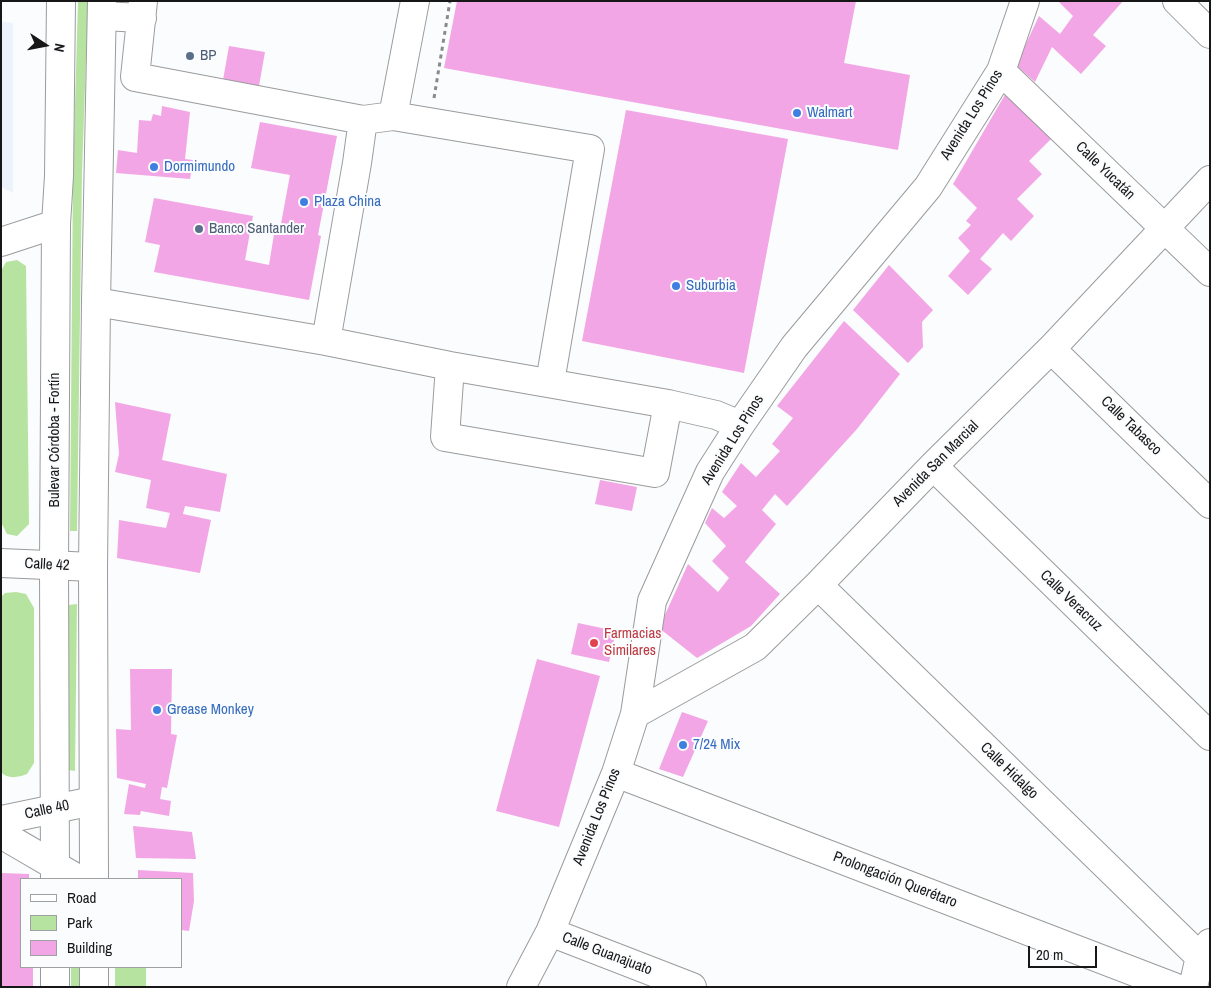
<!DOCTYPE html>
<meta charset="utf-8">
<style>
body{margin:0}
#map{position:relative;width:1211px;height:988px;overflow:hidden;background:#fafcfd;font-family:"Archivo Narrow",sans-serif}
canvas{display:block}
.frame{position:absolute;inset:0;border:2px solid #171718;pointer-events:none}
.legend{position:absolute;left:20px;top:878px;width:162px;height:90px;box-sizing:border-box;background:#fafcfd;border:1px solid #9fa0a1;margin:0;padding:6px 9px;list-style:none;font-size:15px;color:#171718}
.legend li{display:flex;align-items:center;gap:10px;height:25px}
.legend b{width:25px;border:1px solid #9fa0a1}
.north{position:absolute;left:20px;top:20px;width:50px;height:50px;-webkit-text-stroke:4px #fafcfd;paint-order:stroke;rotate:101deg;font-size:14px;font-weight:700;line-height:20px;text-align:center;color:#171718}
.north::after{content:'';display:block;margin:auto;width:18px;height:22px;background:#171718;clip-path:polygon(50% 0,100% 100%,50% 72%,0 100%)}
.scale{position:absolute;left:1028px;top:946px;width:69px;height:22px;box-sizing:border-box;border:2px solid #171718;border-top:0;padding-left:6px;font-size:15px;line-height:18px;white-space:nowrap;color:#171718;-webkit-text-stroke:4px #fafcfd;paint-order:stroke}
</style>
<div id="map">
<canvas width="1211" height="988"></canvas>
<div class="frame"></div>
<ul class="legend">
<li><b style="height:6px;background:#fff"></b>Road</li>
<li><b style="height:14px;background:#b7e3a0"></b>Park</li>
<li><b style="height:14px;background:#f3a6e5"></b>Building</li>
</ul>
<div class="north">N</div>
<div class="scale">20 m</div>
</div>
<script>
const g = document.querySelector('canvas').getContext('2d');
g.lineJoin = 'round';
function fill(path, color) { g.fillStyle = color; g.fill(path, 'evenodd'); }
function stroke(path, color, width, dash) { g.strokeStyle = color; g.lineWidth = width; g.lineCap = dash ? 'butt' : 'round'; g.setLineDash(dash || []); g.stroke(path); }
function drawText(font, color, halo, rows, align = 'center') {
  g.font = font + ' "Archivo Narrow",sans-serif'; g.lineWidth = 4; g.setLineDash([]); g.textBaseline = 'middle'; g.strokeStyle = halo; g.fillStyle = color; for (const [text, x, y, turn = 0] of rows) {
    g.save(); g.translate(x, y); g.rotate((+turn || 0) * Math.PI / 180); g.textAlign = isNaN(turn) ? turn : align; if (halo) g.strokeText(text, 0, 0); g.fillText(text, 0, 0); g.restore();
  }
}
fill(new Path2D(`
 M1 22 13 23V193L1 187Z`), '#edf3fb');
fill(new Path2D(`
 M78 1H88L82 173 77 531H70L73 174Z
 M17 260 26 266 29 524 17 536 7 534 1 522V271L6 262Z
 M16 592 26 594 34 608V763L27 774C19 777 8 780 1 772V597L5 593Z
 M77 604 75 771 68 770 69 605Z
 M71 967H79V987H71Z
 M115 967H146V987H115Z`), '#b7e3a0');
fill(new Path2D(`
 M457 1H856L844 63 910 75 898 150 444 68Z
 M1058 1H1123L1093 35 1106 46 1081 74 1052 47 1035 82 1016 65 1039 16 1060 34 1073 16Z
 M229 46 265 52 259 86 223 80Z
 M1006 93 1054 136 1029 161 1042 174 1017 199 1034 216 1011 241 1003 233 980 259 992 269 968 295 948 276 970 251 958 238 971 225 966 221 977 208 953 184Z
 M162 106 190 112 185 159 193 160 190 179 116 173 118 150 137 153 139 120 151 121 153 114 161 116Z
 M626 110 788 139 744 373 582 341Z
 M260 122 337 136 318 235 321 236 309 300 154 272 160 245 145 242 154 198 253 216 245 260 269 265 275 228 280 229 290 175 251 168Z
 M889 265 933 310 922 322 923 347 908 363 853 310Z
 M844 321 900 374 857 429 787 506 775 494 762 510 776 524 745 562 780 594 751 626 697 658 659 628 688 564 718 592 729 578 712 561 726 546 705 523 712 508 724 518 737 506 722 492 741 463 756 477 780 451 772 444 793 418 777 406Z
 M115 402 171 414 162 460 227 474 220 512 185 506 183 514 211 520 200 573 117 558 119 520 166 528 170 513 146 508 151 480 115 472 119 454Z
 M600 480 637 487 632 511 595 504Z
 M578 623 616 631 609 662 571 654Z
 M537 659 600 676 559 827 496 811Z
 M130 669H172L171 734 177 735 167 788 162 787 160 799 171 801 169 816 141 811 140 815 124 814 129 784 145 788 146 784 117 778 116 729 131 730Z
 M682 712 708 721 683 777 659 769Z
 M133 826 192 832 196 859 136 858Z
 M138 870 193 873 194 901 189 931 181 930V879H138Z
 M1 873 29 874V879H21V967H33V987H1Z`), '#f3a6e5');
const minor = new Path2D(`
 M143 1 135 77 363 120 393 116 590 149 550 382
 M1177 1 1210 34
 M102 16 142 18
 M1001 71 1210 272
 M393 116 415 1
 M1 242 56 224
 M96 302 326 341 450 366 668 404 716 415 740 425
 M326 341 357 163 363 120
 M1051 349 1210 504
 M450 366 445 437 655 473 668 404
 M933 466 1210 736
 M1 563 93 567
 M818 585 1200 957
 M635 714 755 647 818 585 933 466 1051 349 1210 180
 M616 773 1174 987
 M1 820 93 801
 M1 834 78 879
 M550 932 692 987
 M521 987 550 932 616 773 635 714 652 601 710 472 740 425 794 347 928 187 1001 71 1025 1
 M1193 987 1200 957 1210 943`);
const major = new Path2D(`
 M55 879 54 565 56 224 59 176 61 1
 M94 879 93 567 96 302 102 1
 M94 967V987
 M55 987V967`);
stroke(minor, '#9a9b9c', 30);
stroke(major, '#9a9b9c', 30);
stroke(new Path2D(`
 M434 98 450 1`), '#898a8b', 3, [4, 4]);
stroke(minor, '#fff', 28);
stroke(major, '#fff', 28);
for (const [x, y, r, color] of [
 [190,56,5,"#5c6f8a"],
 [797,113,5,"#3f7fe0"],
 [154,167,5,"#3f7fe0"],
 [304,202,5,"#3f7fe0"],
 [199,229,5,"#5c6f8a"],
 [676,286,5,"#3f7fe0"],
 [594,643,5,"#e0444e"],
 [157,710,5,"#3f7fe0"],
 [683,745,5,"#3f7fe0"]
]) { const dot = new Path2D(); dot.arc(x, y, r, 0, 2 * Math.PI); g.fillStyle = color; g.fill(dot); stroke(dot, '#fafcfd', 2); }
drawText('15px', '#4e5e75', '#fafcfd', [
 ["BP",200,56],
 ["Banco Santander",209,229]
], 'left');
drawText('15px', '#366cbe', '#fafcfd', [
 ["Walmart",807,113],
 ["Dormimundo",164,167],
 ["Plaza China",314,202],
 ["Suburbia",686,286],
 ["Grease Monkey",167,710],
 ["7/24 Mix",693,745]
], 'left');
drawText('15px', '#171718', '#fafcfd', [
 ["Avenida Los Pinos",972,115,-58],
 ["Calle Yucatán",1105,171,44],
 ["Calle Tabasco",1131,426,44],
 ["Bulevar Córdoba - Fortín",55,440,-90],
 ["Avenida Los Pinos",733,440,-58],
 ["Avenida San Marcial",936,464,-45],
 ["Calle 42",47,565,3],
 ["Calle Veracruz",1071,601,44],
 ["Calle Hidalgo",1009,771,44],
 ["Calle 40",47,810,-12],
 ["Avenida Los Pinos",597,817,-68],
 ["Prolongación Querétaro",895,880,21],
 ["Calle Guanajuato",607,954,21]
]);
drawText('15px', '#be3a42', '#fafcfd', [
 ["Farmacias",604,634],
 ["Similares",604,651]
], 'left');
</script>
